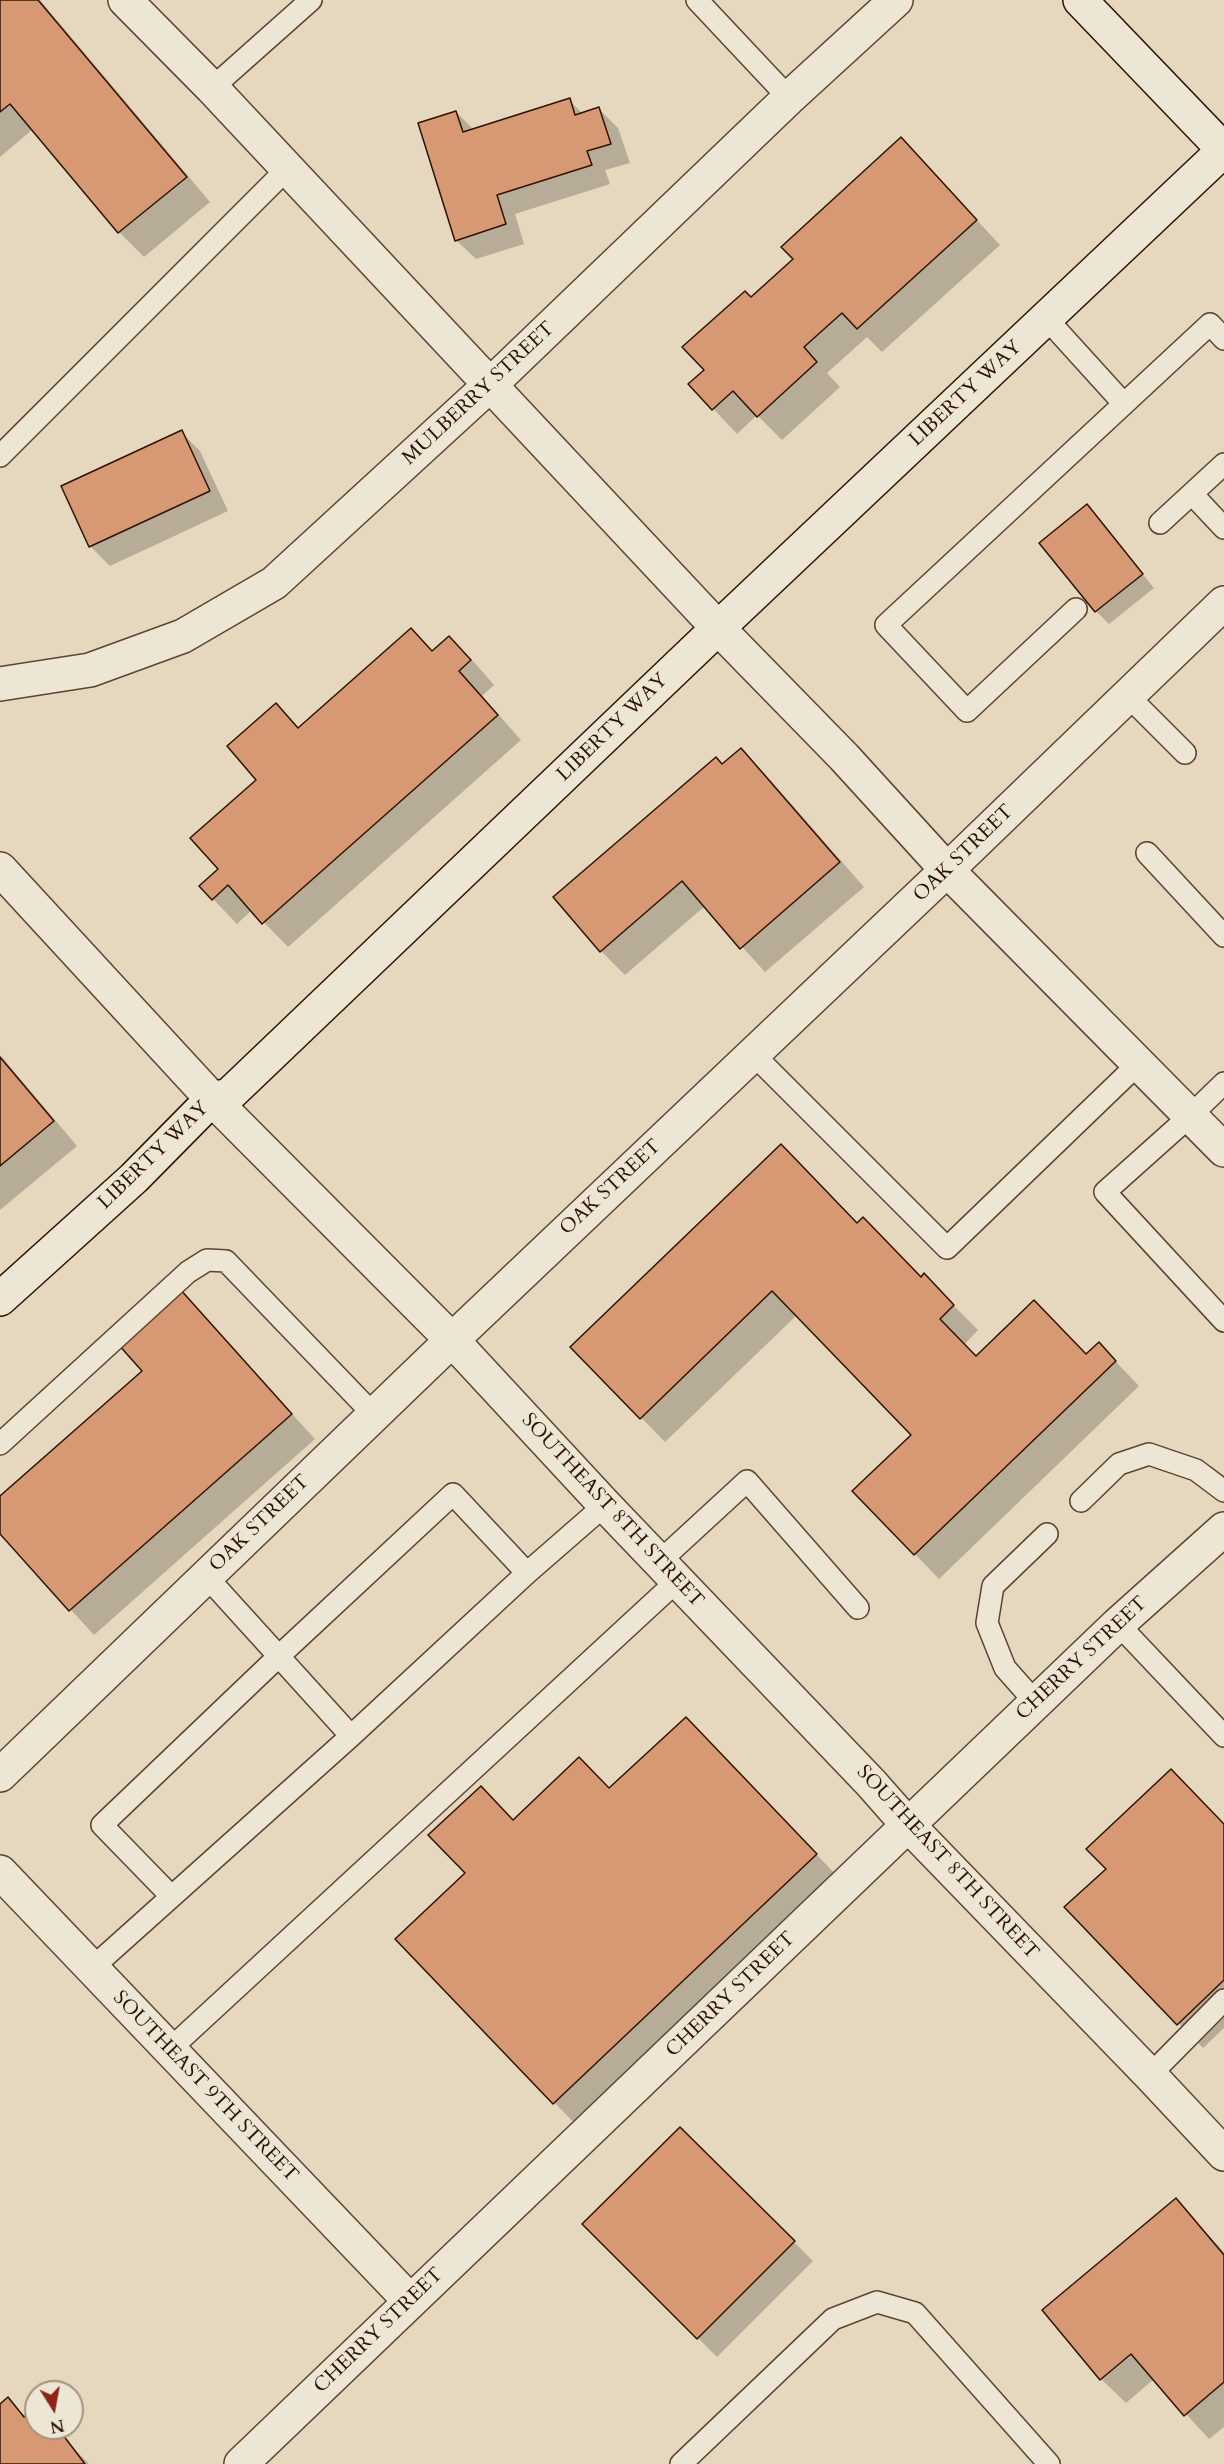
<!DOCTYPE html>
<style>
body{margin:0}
#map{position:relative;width:1224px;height:2464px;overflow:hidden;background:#e5d8be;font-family:Cardo,serif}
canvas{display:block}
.north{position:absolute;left:24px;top:2380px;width:60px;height:60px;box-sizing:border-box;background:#eee6d5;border:2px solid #a19280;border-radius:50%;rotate:169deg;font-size:16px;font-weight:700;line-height:24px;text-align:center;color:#2e1300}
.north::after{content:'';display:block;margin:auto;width:21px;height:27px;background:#8f2418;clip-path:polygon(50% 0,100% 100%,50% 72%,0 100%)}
</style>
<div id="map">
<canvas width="1224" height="2464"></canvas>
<div class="north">N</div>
</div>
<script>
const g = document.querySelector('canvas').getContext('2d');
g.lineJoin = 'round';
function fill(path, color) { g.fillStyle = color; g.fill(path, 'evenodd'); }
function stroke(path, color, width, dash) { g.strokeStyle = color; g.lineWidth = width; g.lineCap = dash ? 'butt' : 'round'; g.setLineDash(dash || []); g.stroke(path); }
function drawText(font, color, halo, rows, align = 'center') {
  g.font = font + ' Cardo,serif'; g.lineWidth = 5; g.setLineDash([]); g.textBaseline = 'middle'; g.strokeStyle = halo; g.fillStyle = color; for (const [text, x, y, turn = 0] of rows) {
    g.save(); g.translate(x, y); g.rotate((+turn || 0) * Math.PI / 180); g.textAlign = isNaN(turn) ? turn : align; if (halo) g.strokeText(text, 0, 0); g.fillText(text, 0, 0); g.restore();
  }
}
fill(new Path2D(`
 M0 0H40L210 202 144 257 119 232 33 129 0 157Z
 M569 100 583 114 599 109 618 128 630 163 605 170 610 184 515 214 524 244 476 259 456 240V112L474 130Z
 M901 139 1000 245 882 352 867 337 827 373 840 387 782 440 757 415 737 434 690 384 706 370 751 299 795 259Z
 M181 432 200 451 228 511 110 566 90 546 63 487Z
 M1087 506 1154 588 1109 624 1096 611Z
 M411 630 433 652 449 638 474 662 494 685 482 696 521 740 288 947 252 910 237 924 213 899 220 870 258 780 276 705 300 729Z
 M741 750 765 774 864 887 765 972 705 906 625 975 601 951 722 765Z
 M0 1055 77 1146 0 1210Z
 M858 1224 922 1278 924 1276 978 1330 964 1345 976 1358 1087 1356 1099 1344 1139 1386 939 1579 915 1554 913 1435 797 1315 665 1442 572 1347Z
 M179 1290 315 1439 94 1635 0 1532V1498L144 1371Z
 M710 1743 840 1879 578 2127 398 1939 467 1873 610 1790Z
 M1224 1825V2028L1203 2048 1066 1907Z
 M680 2129 813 2261 717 2357 584 2224Z
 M1176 2200 1224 2252V2427L1209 2439 1154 2379 1126 2403 1101 2379Z
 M8 2399 26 2417 36 2410V2428H54L89 2464H0V2405Z`), '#0003');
const building = new Path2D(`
 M0 0H38L187 177 118 233 10 104 0 112Z
 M570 98 575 115 599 107 611 144 587 151 592 165 497 195 506 224 455 241 418 123 456 111 463 132Z
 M901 137 977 220 857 329 842 313 804 347 817 362 757 417 733 391 712 410 688 384 704 370 682 347 745 291 751 297 793 259 781 247Z
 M182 430 210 491 89 547 61 486Z
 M1087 504 1143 574 1095 612 1039 543Z
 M411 628 432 651 449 636 471 660 459 671 498 715 262 924 228 885 212 900 199 886 218 869 190 838 256 780 227 746 276 703 298 728Z
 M741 748 840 862 740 949 682 881 600 952 553 897 716 757 722 764Z
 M0 1057 54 1121 0 1166Z
 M781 1144 857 1223 863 1217 921 1277 924 1273 954 1305 940 1319 976 1356 1034 1300 1086 1354 1099 1342 1116 1361 914 1555 852 1491 911 1435 772 1291 640 1419 570 1347Z
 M179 1288 292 1414 69 1611 0 1534V1496L142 1371 117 1343Z
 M686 1717 817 1854 553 2104 395 1939 465 1873 428 1835 481 1786 513 1820 579 1757 609 1788Z
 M1171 1769 1224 1824V1980L1177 2025 1064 1907 1106 1869 1086 1849Z
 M680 2127 795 2241 697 2339 582 2224Z
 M1176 2198 1224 2255V2382L1184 2416 1131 2354 1100 2380 1042 2310Z
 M8 2397 24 2417 36 2408V2428H52L59 2438 63 2435 85 2464H0V2404Z`);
fill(building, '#d79973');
stroke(building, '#2e1300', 1.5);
const lane = new Path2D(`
 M697 0 789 98
 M212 88 311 0
 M1046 318 1124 404
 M0 456 288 168
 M1192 494 1224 528
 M1160 523 1224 464
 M1076 609 967 711 886 625 1210 324 1224 339
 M1128 696 1185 753
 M1147 853 1224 936
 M753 1054 947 1248 1138 1064
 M1224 1083 1190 1116 1105 1192 1224 1321
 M0 1444 188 1272 207 1260 226 1261 374 1415
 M1081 1501 1119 1464 1149 1454 1196 1470 1224 1491
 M659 1562 747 1481 858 1608
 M206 1576 351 1736
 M1118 1624 1224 1736
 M1036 1703 1005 1668 987 1623 993 1586 1047 1534
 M171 1896 102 1825 279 1656 453 1494 527 1573
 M92 1968 351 1736 527 1573 605 1505
 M169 2050 677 1581
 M1150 2075 1224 2000
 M681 2464 833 2319 877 2302 915 2313 1049 2464`);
const street = new Path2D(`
 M125 0 212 88 718 628 844 757 947 870 1224 1150
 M0 684 90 670 183 636 274 583 491 384 789 98 896 0
 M0 869 212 1099 452 1340 605 1505 871 1783 908 1825 1150 2075 1224 2154
 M0 1775 452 1340 947 870 1224 603
 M0 1872 410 2301
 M241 2464 1118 1624 1224 1529`);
const secondary = new Path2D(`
 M1080 0 1224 150
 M0 1299 134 1178 212 1099 229 1095 718 628 1224 150`);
stroke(lane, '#5c4430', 24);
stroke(street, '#5c4430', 36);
stroke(secondary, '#2e1300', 36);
stroke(lane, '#eee6d5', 21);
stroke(street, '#eee6d5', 33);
stroke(secondary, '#eee6d5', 33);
drawText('20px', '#2e1300', '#eee6d5', [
 ["MULBERRY STREET",479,394,-43],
 ["LIBERTY WAY",966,394,-43],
 ["LIBERTY WAY",613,728,-44],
 ["OAK STREET",964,854,-44],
 ["LIBERTY WAY",154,1156,-44],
 ["OAK STREET",611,1188,-43],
 ["SOUTHEAST 8TH STREET",612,1511,47],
 ["OAK STREET",260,1524,-44],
 ["CHERRY STREET",1082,1659,-43],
 ["SOUTHEAST 8TH STREET",947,1863,47],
 ["CHERRY STREET",731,1995,-44],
 ["SOUTHEAST 9TH STREET",205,2087,46],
 ["CHERRY STREET",379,2331,-44]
]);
</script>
